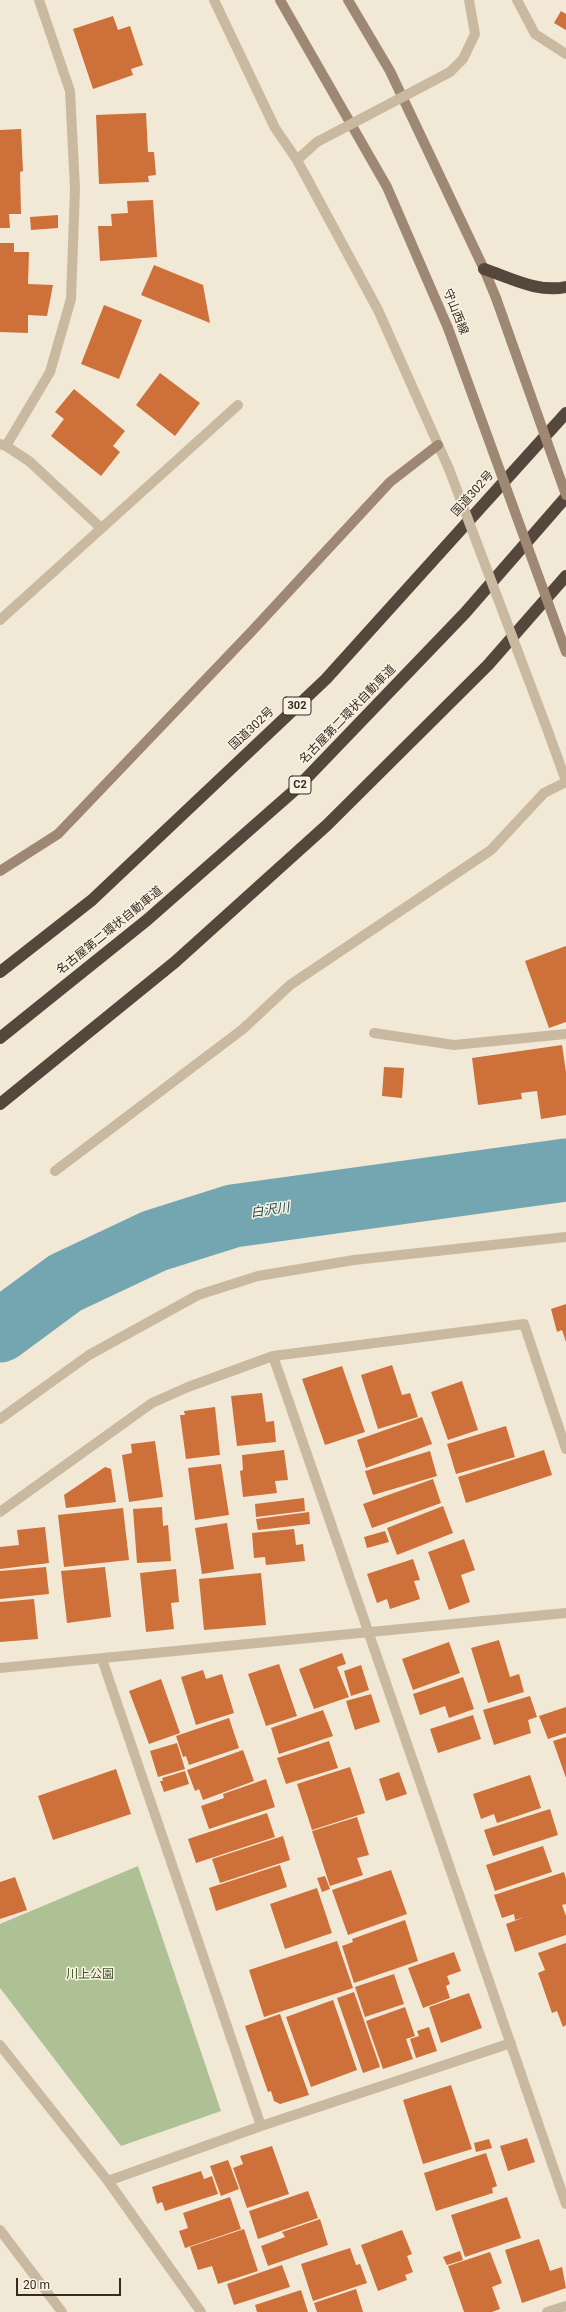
<!DOCTYPE html>
<meta charset="utf-8">
<style>
body{margin:0}
#map{position:relative;width:566px;height:2312px;overflow:hidden;background:#f2e8d6;font-family:Roboto,sans-serif}
canvas{display:block}
.scale{position:absolute;left:16px;top:2278px;width:105px;height:18px;box-sizing:border-box;border:2px solid #342b24;border-top:0;padding-left:5px;font-size:12px;line-height:14px;white-space:nowrap;color:#342b24;-webkit-text-stroke:3px #faf2e2;paint-order:stroke}
</style>
<div id="map">
<canvas width="566" height="2312"></canvas>
<div class="scale">20 m</div>
</div>
<script>
const g = document.querySelector('canvas').getContext('2d');
g.lineJoin = 'round';
function fill(path, color) { g.fillStyle = color; g.fill(path, 'evenodd'); }
function stroke(path, color, width, dash) { g.strokeStyle = color; g.lineWidth = width; g.lineCap = dash ? 'butt' : 'round'; g.setLineDash(dash || []); g.stroke(path); }
function drawText(font, color, halo, rows, align = 'center') {
  g.font = font + ' Roboto,"Noto Sans JP",sans-serif'; g.lineWidth = 3; g.setLineDash([]); g.textBaseline = 'middle'; g.strokeStyle = halo; g.fillStyle = color; for (const [text, x, y, turn = 0] of rows) {
    g.save(); g.translate(x, y); g.rotate((+turn || 0) * Math.PI / 180); g.textAlign = isNaN(turn) ? turn : align; if (halo) g.strokeText(text, 0, 0); g.fillText(text, 0, 0); g.restore();
  }
}
fill(new Path2D(`
 M138 1866 221 2111 121 2146 0 1988V1924Z`), '#adc195');
stroke(new Path2D(`
 M0 1331 65 1283 154 1241 233 1216 566 1170`), '#73a6b0', 63);
fill(new Path2D(`
 M561 11 566 14V30L554 23Z
 M113 16 118 30 130 26 143 65 131 69 133 75 93 89 73 29Z
 M146 113 148 152H154L156 175 148 176 149 182 99 184 96 115Z
 M21 129 23 171 20 172 21 214H9L10 228H0V130Z
 M153 200 157 257 100 261 98 226H112L111 214 128 213 127 201Z
 M58 215V228L31 230 30 217Z
 M0 243H14V252H29L28 284 53 285 47 316 28 315V333L0 332Z
 M154 265 203 285 210 323 141 295Z
 M104 305 142 320 119 379 81 364Z
 M160 373 200 403 175 436 136 405Z
 M74 389 125 431 113 446 120 452 101 476 51 436 64 419 55 412Z
 M566 946V1022L549 1028 525 961Z
 M562 1045 566 1072V1115L541 1119 537 1091 521 1093 522 1099 478 1105 472 1058Z
 M384 1067 404 1068 402 1098 382 1096Z
 M566 1304V1342L562 1330 557 1332 551 1309Z
 M392 1365 402 1395 410 1393 418 1417 378 1429 361 1375Z
 M342 1366 365 1432 325 1445 302 1379Z
 M462 1381 478 1430 448 1440 431 1392Z
 M262 1393 266 1422 274 1421 276 1442 237 1446 231 1396Z
 M215 1407 220 1455 186 1459 180 1415H185L184 1411Z
 M422 1417 432 1444 366 1468 357 1440Z
 M506 1426 515 1457 456 1474 447 1444Z
 M155 1441 163 1497 129 1502 122 1455 132 1453 131 1444Z
 M284 1450 288 1480 275 1481 277 1493 243 1497 240 1471 243 1470 242 1455Z
 M544 1450 552 1475 466 1503 458 1477Z
 M430 1451 437 1476 373 1495 365 1471Z
 M221 1464 229 1515 195 1520 188 1468Z
 M105 1467 111 1469 116 1502 66 1508 64 1495Z
 M433 1479 441 1503 372 1528 363 1504Z
 M304 1498 305 1511 256 1517 255 1504Z
 M443 1506 453 1533 397 1555 387 1528Z
 M162 1507 163 1526 168 1525 171 1561 137 1563 133 1509Z
 M123 1508 129 1560 64 1567 58 1515Z
 M309 1512 310 1524 258 1530 256 1519Z
 M227 1523 234 1569 202 1574 195 1528Z
 M45 1527 49 1563 0 1569V1547L19 1545 17 1530Z
 M294 1529 296 1545 303 1544 305 1561 266 1565 265 1557 254 1558 252 1533Z
 M385 1531 389 1542 367 1548 364 1537Z
 M464 1539 475 1570 461 1575 470 1602 449 1610 428 1552Z
 M413 1559 420 1580 414 1581 420 1599 390 1609 387 1599 377 1603 367 1574Z
 M46 1567 49 1594 0 1599V1571Z
 M105 1567 111 1617 67 1623 61 1571Z
 M176 1569 179 1602 171 1603 174 1629 146 1632 140 1573Z
 M261 1573 266 1625 204 1630 199 1579Z
 M34 1599 38 1639 0 1642V1602Z
 M499 1640 510 1677 519 1674 524 1692 488 1703 471 1648Z
 M449 1642 460 1673 413 1690 402 1659Z
 M342 1653 346 1664 337 1667 349 1697 314 1709 299 1669Z
 M279 1664 297 1716 266 1726 248 1674Z
 M361 1665 369 1690 351 1696 344 1671Z
 M203 1670 206 1679 222 1674 234 1713 196 1725 181 1677Z
 M463 1677 474 1709 449 1718 445 1706 420 1715 413 1694Z
 M161 1679 180 1733 149 1744 129 1691Z
 M371 1694 380 1722 355 1730 346 1701Z
 M530 1696 537 1717 528 1720 531 1733 494 1745 483 1710Z
 M566 1707V1733L548 1739 539 1716Z
 M323 1710 333 1736 279 1754 271 1728Z
 M473 1715 481 1739 438 1753 430 1729Z
 M229 1718 239 1748 189 1765 186 1756 183 1757 176 1736Z
 M566 1737V1778L553 1741Z
 M329 1741 338 1768 286 1784 277 1758Z
 M177 1743 185 1769 158 1777 150 1751Z
 M243 1750 254 1781 203 1800 199 1789 195 1791 187 1770Z
 M350 1767 365 1813 312 1830 297 1784Z
 M116 1769 131 1814 53 1840 38 1796Z
 M185 1771 189 1784 164 1792 160 1781H163L162 1778Z
 M399 1772 407 1794 386 1801 379 1779Z
 M530 1775 541 1808 497 1823 494 1814 481 1819 473 1794Z
 M266 1779 275 1807 209 1829 201 1806 224 1798 223 1794Z
 M550 1809 558 1835 493 1856 484 1830Z
 M267 1813 275 1837 196 1863 188 1839Z
 M357 1817 369 1855 357 1858 363 1875 330 1886 312 1831Z
 M283 1836 290 1860 220 1883 212 1859Z
 M543 1846 552 1872 495 1891 486 1865Z
 M280 1865 287 1887 216 1911 209 1888Z
 M391 1870 407 1914 348 1935 332 1890Z
 M564 1872 566 1879V1904L562 1905 566 1916V1935L515 1952 506 1924 525 1917 515 1920 514 1914 502 1918 494 1895Z
 M325 1876 330 1889 322 1892 317 1878Z
 M15 1877 27 1910 0 1919V1882Z
 M317 1888 332 1933 285 1949 270 1904Z
 M405 1920 418 1961 354 1983 342 1946 353 1942 352 1939Z
 M337 1941 353 1988 264 2017 249 1970Z
 M566 1943V2025L563 2027 557 2011 552 2013 538 1973 545 1970 538 1953Z
 M454 1952 461 1971 447 1976 450 1984 446 1986 450 1998 423 2008 408 1968Z
 M394 1974 404 2004 365 2017 355 1987Z
 M354 1992 380 2067 363 2073 337 1998Z
 M469 1993 482 2028 441 2043 429 2007Z
 M333 2000 357 2070 311 2087 286 2017Z
 M405 2007 415 2036 406 2039 413 2059 383 2069 366 2021Z
 M280 2014 309 2095 280 2104 274 2101 271 2091 268 2092 245 2026Z
 M429 2027 437 2051 416 2058 410 2039 419 2036 417 2031Z
 M451 2085 472 2149 423 2164 403 2100Z
 M527 2138 535 2162 508 2171 500 2146Z
 M489 2139 492 2148 476 2152 474 2143Z
 M272 2146 289 2194 247 2208 233 2168 243 2164 240 2156Z
 M486 2153 497 2186 492 2188 493 2193 436 2211 424 2173Z
 M228 2160 239 2189 221 2196 210 2166Z
 M201 2171 204 2179 212 2176 218 2194 165 2211 162 2202 157 2204 152 2187Z
 M308 2191 318 2218 258 2239 249 2211Z
 M230 2197 241 2229 185 2248 179 2231 188 2228 183 2213Z
 M507 2197 521 2238 465 2257 451 2215Z
 M320 2219 328 2245 268 2266 261 2246 285 2237 282 2232Z
 M244 2229 258 2271 218 2284 212 2266 198 2270 190 2247Z
 M402 2230 412 2254 407 2256 413 2272 405 2275 407 2280 378 2291 361 2245Z
 M539 2239 550 2271 562 2267 566 2288 522 2303 505 2250Z
 M350 2248 356 2265 360 2264 367 2283 313 2301 301 2264Z
 M460 2251 463 2260 447 2265 443 2257Z
 M490 2252 502 2283 492 2287 500 2309 492 2312H464L448 2266Z
 M282 2265 290 2287 234 2305 227 2284Z
 M356 2289 363 2312H317L314 2303Z
 M301 2290 308 2312H257L255 2305Z`), '#cd7039');
stroke(new Path2D(`
 M214 0 275 128 297 160 378 310 449 469
 M517 0 535 34 566 54
 M450 72 463 59 475 34 469 0
 M297 160 317 142
 M0 444 6 446 50 372 71 299 75 189 70 91 39 0
 M6 446 29 461 101 528
 M0 620 238 405
 M549 734 566 781
 M374 1033 454 1045 566 1034
 M55 1171 243 1029 290 985 491 850 544 793 566 782
 M273 1356 566 2204
 M0 1419 89 1355 198 1295 258 1276 354 1260 566 1237
 M0 1512 152 1403 188 1387 273 1356 524 1324 566 1449
 M102 1659 261 2126
 M0 1668 566 1613
 M0 2045 108 2181 201 2312
 M108 2181 261 2126 511 2043
 M0 2230 62 2312
 M547 2312 566 2306`), '#cab9a1', 10);
stroke(new Path2D(`
 M280 0 387 187 448 328
 M348 0 390 71 484 269 496 298
 M0 871 58 834 252 631 390 482 438 445`), '#9e8873', 10);
stroke(new Path2D(`
 M484 269C511 278 538 293 566 287
 M0 972 92 900 326 679 566 413
 M0 1038 147 920 296 789 465 613 566 497
 M0 1104 175 962 327 825 488 665 566 576`), '#55473b', 12);
stroke(new Path2D(`
 M317 142 450 72
 M449 469 549 734`), '#cab9a1', 10);
stroke(new Path2D(`
 M496 298 566 495
 M448 328 566 652`), '#9e8873', 10);
for (const [x, y, w] of [
 [297,706,28],
 [300,785,22]
]) { const box = new Path2D(); box.roundRect(x - w / 2, y - 9, w, 18, 3); g.fillStyle = '#faf2e2'; g.fill(box); stroke(box, '#342b24', 1); }
drawText('bold 11px', '#342b24', null, [
 ["302",297,706],
 ["C2",300,785]
]);
drawText('12px', '#342b24', '#faf2e2', [
 ["守山西線",455,312,68],
 ["国道302号",473,494,-48],
 ["名古屋第二環状自動車道",348,715,-46],
 ["国道302号",252,729,-43],
 ["名古屋第二環状自動車道",110,931,-39]
]);
drawText('12px', '#3d5327', '#faf2e2', [
 ["川上公園",90,1975]
]);
drawText('italic 13px', '#184b57', '#faf2e2', [
 ["白沢川",270,1211,-8]
]);
</script>
